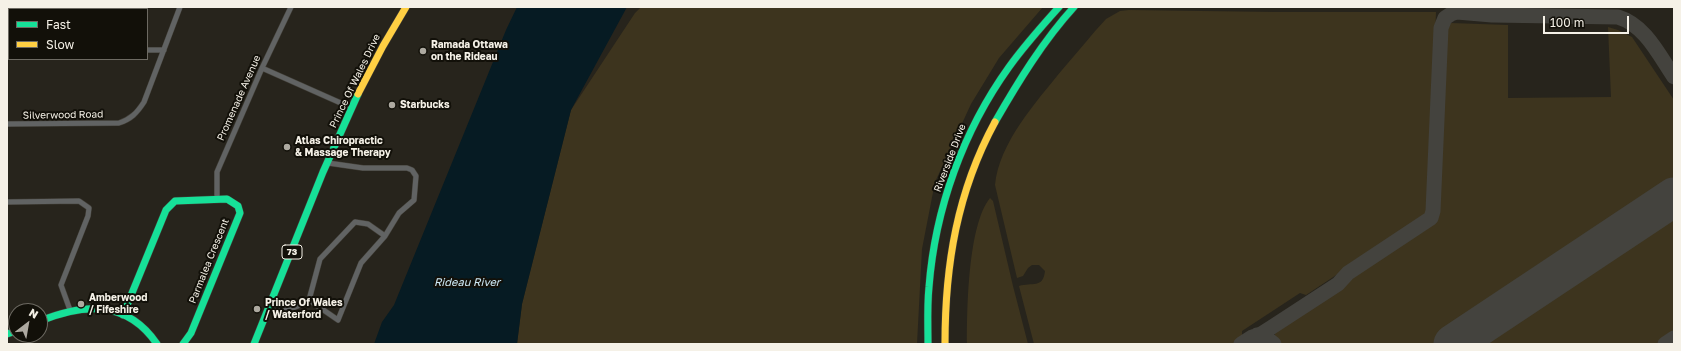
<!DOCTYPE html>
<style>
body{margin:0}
#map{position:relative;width:1681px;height:351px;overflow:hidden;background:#27241c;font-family:"Golos Text",sans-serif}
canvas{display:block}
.frame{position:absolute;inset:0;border:8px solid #f5f1e7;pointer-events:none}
.legend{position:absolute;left:8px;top:8px;width:140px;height:52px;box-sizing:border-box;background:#121009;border:1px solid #6d6a62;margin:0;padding:5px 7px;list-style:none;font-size:12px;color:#f5f1e7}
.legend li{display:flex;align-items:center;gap:8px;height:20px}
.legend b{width:20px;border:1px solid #6d6a62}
.north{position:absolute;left:8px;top:303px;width:40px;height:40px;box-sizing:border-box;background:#121009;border:1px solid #6d6a62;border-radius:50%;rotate:31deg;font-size:11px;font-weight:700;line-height:16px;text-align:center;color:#f5f1e7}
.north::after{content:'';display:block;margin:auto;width:14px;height:18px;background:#ada9a0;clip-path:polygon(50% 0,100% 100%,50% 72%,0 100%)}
.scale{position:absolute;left:1543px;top:16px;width:86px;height:18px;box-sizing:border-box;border:2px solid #f5f1e7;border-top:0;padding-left:5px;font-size:12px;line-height:14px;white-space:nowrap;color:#f5f1e7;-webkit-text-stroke:3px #121009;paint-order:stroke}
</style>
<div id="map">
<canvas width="1681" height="351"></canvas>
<div class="frame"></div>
<ul class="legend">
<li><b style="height:5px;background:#16e098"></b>Fast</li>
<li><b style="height:5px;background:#ffcf43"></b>Slow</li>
</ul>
<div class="north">N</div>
<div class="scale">100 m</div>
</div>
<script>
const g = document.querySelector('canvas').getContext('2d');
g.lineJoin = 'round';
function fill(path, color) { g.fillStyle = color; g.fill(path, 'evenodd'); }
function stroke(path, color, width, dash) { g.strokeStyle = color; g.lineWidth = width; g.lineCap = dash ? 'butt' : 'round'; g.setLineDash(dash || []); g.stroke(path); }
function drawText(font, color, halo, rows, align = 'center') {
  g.font = font + ' "Golos Text",sans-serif'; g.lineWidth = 4; g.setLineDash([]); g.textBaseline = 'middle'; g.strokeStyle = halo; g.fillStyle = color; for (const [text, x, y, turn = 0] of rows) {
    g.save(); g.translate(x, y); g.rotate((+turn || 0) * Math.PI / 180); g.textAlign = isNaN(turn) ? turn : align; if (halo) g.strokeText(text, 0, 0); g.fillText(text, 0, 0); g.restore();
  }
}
fill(new Path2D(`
 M641 7H1043L999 58 971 104 935 182 922 249 917 344H517L522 304 571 110 635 13Z
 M1129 10 1275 12H1436L1429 205 1424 217 1306 295 1300 293 1242 331V339L1234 344H1034L1019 286C1032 282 1043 289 1045 271L1039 265H1032L1028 268 1023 276 1017 278 995 185C999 143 1036 102 1062 70 1077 53 1091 35 1106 19L1120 11Z
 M1451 23 1508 25V98L1611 97 1608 27 1618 30 1632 37 1674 100V185L1433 344H1281L1275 338V331L1349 282V278L1437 220 1445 29Z
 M990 198 993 201 1013 286 1028 344H967C967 308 968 225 990 198Z
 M1674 209V332L1656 344H1472Z`), '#3d341e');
fill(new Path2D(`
 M517 7H627L571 110 522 304 517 344H374L382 322 394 305 506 30Z`), '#061b23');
stroke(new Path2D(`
 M1658 210 1674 199
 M1257 335 1265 337 1274 344
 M1241 344 1252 337 1261 334 1272 327 1338 284 1348 273 1431 218 1433 211 1441 28 1445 18 1451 14 1457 12 1492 15 1618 17C1645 25 1659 55 1674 77
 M1665 344 1674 338`), '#44433e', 15);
stroke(new Path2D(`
 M1453 344 1674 197`), '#44433e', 39);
const street = new Path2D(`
 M147 50H164
 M7 51H9
 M262 68 352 108
 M7 124 119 123C131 119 137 113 144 102L180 7
 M217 199V172L262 68 291 7
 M7 202 79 201 89 208 88 216 61 285 70 310
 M309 300 338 320 361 263 385 236 399 213 414 200 416 176 412 170 407 168H363L328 163
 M270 305C287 312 294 309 309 300L320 259 355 222 368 224 385 236`);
const fast = new Path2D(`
 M995 122C1018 82 1043 41 1074 7
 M123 315 166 210 175 201 227 199 238 206 240 213 191 333 183 344
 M40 321C84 303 127 300 157 344
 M7 334 16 331
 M254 344 323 172 358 94
 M928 344C928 325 927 306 929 287 935 209 963 131 1009 67 1024 46 1041 27 1059 7`);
const slow = new Path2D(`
 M358 94 383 46 406 7
 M945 344C945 265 957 192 995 122`);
stroke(street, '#434039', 6);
stroke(fast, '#434039', 8);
stroke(slow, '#434039', 8);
stroke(street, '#616363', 5);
stroke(fast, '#16e098', 7);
stroke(slow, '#ffcf43', 7);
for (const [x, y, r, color] of [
 [423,51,4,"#ada9a0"],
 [392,105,4,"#ada9a0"],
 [287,147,4,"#ada9a0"],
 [81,304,4,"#ada9a0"],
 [257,309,4,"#ada9a0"]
]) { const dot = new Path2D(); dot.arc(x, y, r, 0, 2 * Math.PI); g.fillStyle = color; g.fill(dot); stroke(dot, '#121009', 1.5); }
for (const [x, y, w] of [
 [292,252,20]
]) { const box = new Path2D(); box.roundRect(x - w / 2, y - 7, w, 14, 3); g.fillStyle = '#121009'; g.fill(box); stroke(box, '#f5f1e7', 1); }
drawText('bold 9px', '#f5f1e7', null, [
 ["73",292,252]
]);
drawText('bold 10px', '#f5f1e7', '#121009', [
 ["Ramada Ottawa",431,45],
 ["on the Rideau",431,57],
 ["Starbucks",400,105],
 ["Atlas Chiropractic",295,141],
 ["& Massage Therapy",295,153],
 ["Amberwood",89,298],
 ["/ Fifeshire",89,310],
 ["Prince Of Wales",265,303],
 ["/ Waterford",265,315]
], 'left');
drawText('10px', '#f5f1e7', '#121009', [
 ["Prince Of Wales Drive",355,81,-64],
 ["Promenade Avenue",239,98,-66],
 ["Silverwood Road",63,115,-1],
 ["Riverside Drive",950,158,-69],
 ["Parmalea Crescent",209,261,-68]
]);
drawText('italic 11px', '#cde9f6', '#121009', [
 ["Rideau River",467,283]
]);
</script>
